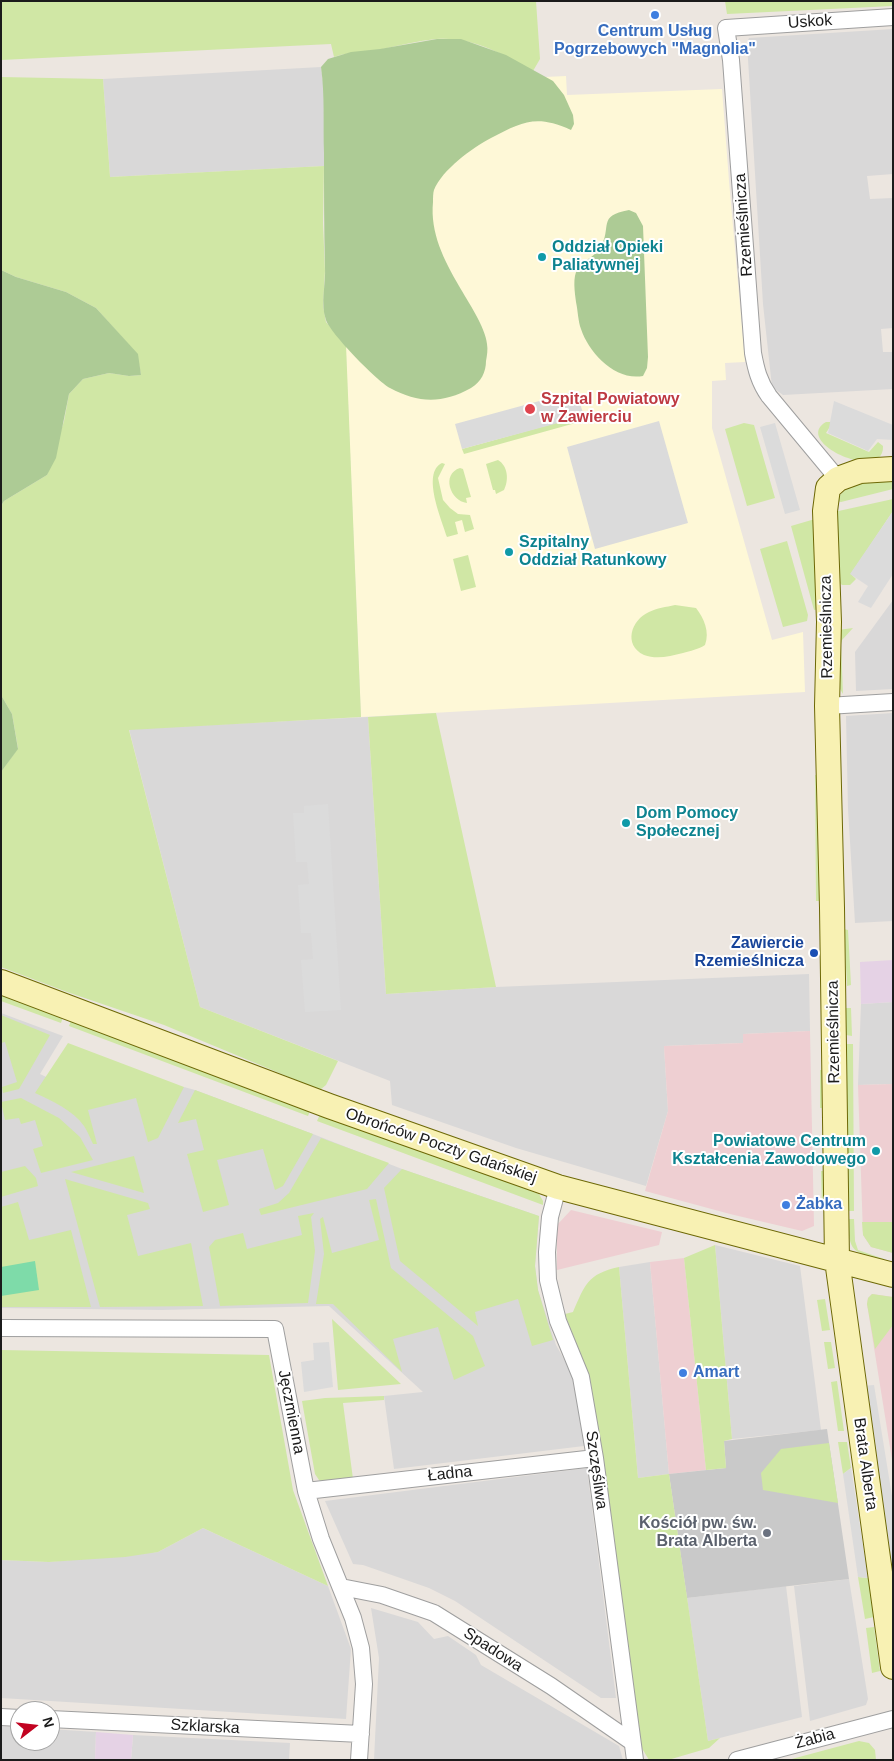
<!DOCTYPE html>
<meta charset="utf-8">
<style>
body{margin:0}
#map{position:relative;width:894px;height:1761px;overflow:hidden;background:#ece6e0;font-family:Arial,sans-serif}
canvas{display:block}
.frame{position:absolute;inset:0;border:2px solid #1b1b1b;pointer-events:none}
.north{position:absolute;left:10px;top:1701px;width:50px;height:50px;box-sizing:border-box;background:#fff;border:1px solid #a4a4a4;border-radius:50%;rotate:74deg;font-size:14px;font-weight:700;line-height:20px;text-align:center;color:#1b1b1b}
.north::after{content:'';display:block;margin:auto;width:18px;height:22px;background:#c20321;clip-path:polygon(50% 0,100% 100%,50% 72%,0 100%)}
</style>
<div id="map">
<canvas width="894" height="1761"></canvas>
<div class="frame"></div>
<div class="north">N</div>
</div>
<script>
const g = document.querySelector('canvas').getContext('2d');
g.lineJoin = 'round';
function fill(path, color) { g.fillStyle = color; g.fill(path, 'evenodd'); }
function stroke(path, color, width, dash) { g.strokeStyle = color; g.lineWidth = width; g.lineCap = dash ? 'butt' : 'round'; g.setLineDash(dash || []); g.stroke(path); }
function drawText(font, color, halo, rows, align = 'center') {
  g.font = font + ' Arial,sans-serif'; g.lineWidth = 4; g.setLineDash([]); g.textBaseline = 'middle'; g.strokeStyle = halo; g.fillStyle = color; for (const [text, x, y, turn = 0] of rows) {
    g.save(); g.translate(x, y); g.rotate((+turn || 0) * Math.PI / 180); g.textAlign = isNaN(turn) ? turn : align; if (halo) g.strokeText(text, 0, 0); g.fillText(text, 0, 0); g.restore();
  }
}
fill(new Path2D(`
 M893 29V174L867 176 870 199 893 198V328L881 329 883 352H893V389L783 395 772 387 763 304 747 43 749 38Z
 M321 67 324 90V166L110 177 103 79Z
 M893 600V689L856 691 855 652Z
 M893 713V921L855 923 848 809 846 716Z
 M368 717 386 994 496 987 809 974 810 1031 743 1034V1043L664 1046 668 1111 646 1186 516 1148 392 1105 390 1081 200 1007 129 729Z
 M893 1002V1084L858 1085 861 1004Z
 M1 1013 63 1036 40 1074 65 1086 184 1087 195 1090 313 1134 402 1169 539 1216 535 1266 538 1290 556 1345 577 1382 584 1446 394 1469 384 1396 423 1392 329 1306 162 1310 1 1308Z
 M715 1245 800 1266 821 1430 732 1439Z
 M650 1262 669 1474 638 1478 619 1267Z
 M587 1468 616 1698H601L455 1601 429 1588 363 1565 353 1564 325 1501Z
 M203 1528 328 1586 351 1649 346 1719 1 1698V1560L49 1562 158 1552Z
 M849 1579 868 1699 866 1705 810 1721 794 1586Z
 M786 1586 802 1717 708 1741 687 1598Z
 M371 1608 418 1622 434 1639 448 1636 476 1655 481 1665 619 1746 623 1760H374L379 1658Z
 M1 1726 20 1727V1741H50V1729L96 1732 95 1760H1Z
 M133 1735 290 1743 289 1760H131Z`), '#d9d8d8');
fill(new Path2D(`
 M810 1031 814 1226 802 1231 730 1214 645 1191 668 1111 664 1046 743 1043V1034Z
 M893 1084V1253L871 1247 863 1235 858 1085Z
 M571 1210 662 1232 659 1245 557 1270V1225Z
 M684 1258 706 1470 669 1474 650 1262Z
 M872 1294 893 1297V1466L867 1304 868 1298Z`), '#eecfd2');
fill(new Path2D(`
 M893 960V1002L861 1004 860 962Z
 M96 1732 133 1735 131 1760H95Z`), '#e5d2e5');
fill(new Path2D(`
 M566 76 567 95 722 89 729 181 745 362 725 363 726 380 712 381V428L772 640 803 632 805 692 361 717 335 87Z`), '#fef8d7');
fill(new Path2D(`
 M827 1429 849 1579 687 1598 669 1474 726 1468 724 1441Z`), '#c9c9c9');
fill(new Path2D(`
 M1 1H536L540 59 533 71C504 54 470 36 436 39 418 41 401 45 383 49 365 52 352 51 334 57L331 44 1 60Z
 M725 1H893V6L727 14Z
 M1 77 103 79 110 177 324 166 323 223 325 271 323 306 326 322 346 345 361 717 129 730 200 1007 338 1061 326 1085 320 1090 164 1025 67 992 1 967V772L18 748 12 714 1 695V506L4 501 47 475 64 421 69 394 83 379 109 373 129 376 141 375 137 354 96 308 66 292 16 277 1 270Z
 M588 414 590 419 464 454 462 449Z
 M826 422H833L826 433 869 452 878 442 883 446C885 484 791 442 826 422Z
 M744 423 754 425 775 498 747 506 725 429Z
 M498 460C508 466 509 480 504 490L496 494 495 490H493L486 464Z
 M442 463 445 464 438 478 443 500 450 508 458 514 470 515 474 529 465 532 462 520 455 522 458 534 447 537C442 520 421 473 442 463Z
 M460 468 463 469 471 497 466 498 467 503C450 501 441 474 460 468Z
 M893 477V489L841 502 836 501C852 477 866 480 893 477Z
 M893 499V511L851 574 856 579 850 585H842L837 580 834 512Z
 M815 519 818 609 814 610 791 526Z
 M787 541 808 615 807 621 783 627 760 549Z
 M468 555 476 587 461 591 453 559Z
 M675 605 696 608C704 618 710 632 705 645 699 649 690 651 683 653 670 656 657 660 644 655 623 645 631 620 649 612 657 608 666 607 675 605Z
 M853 628 842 640 841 644 843 694 840 689 838 630Z
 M436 713 496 987 386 994 368 717Z
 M815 775H818L820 901H816Z
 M844 929 848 930 851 985 847 986Z
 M1 990 64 1014 61 1023 1 1001Z
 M846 1008H851L852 1036 846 1035Z
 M1 1015 50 1035 19 1089 3 1093 2 1087 17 1082 5 1042 1 1043Z
 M72 1018 311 1108 308 1116 69 1026Z
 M68 1043 184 1087 158 1138 148 1142 136 1098 88 1110 97 1144H93C90 1138 88 1132 84 1126 73 1110 52 1101 35 1093Z
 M846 1044H853L854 1211H847Z
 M820 1070H823V1108H820Z
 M195 1090 313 1134 283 1186 275 1190 263 1149 217 1160 229 1205 203 1212 187 1154 204 1150 196 1119 178 1123Z
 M21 1098 59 1118 80 1137 93 1160 41 1173 33 1149 43 1146 35 1120 21 1124 19 1118 5 1120 1 1102Z
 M321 1112 539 1194 543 1201V1205L317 1121Z
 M321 1138 389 1163 367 1189 261 1215 259 1209 278 1203 289 1193Z
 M134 1156 144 1193 71 1172Z
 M25 1166 36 1178 38 1186 1 1197V1172Z
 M402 1169 539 1216 535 1266 538 1290 553 1340 532 1346 518 1299 475 1312 478 1326 400 1261 384 1188Z
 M821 1171H824L825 1209H822Z
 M65 1179 148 1203 150 1209 127 1215 138 1256 191 1243 203 1306 100 1307Z
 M376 1199 391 1268 473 1336 485 1366 454 1380 438 1327 393 1339 402 1372 333 1304H316L324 1254 320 1219 323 1217 332 1253 379 1240 369 1200Z
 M18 1202 29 1240 71 1230 91 1307H1V1207Z
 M314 1213 311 1217 315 1251 308 1303 220 1306 209 1247 215 1240 243 1233 247 1249 302 1235 298 1216Z
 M848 1219H854L855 1241 858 1250 884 1259 883 1261C852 1251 849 1253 848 1219Z
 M862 1222H893V1253L871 1247 863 1235Z
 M715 1245 732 1439 724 1441 726 1468 706 1470 684 1258Z
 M619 1267 638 1478 669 1474 708 1741 720 1738 709 1748 668 1760H649L640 1745 597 1422 584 1367 565 1314 573 1312C585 1285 587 1274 619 1267Z
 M872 1294 893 1297V1325L875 1349 867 1304 868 1298Z
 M825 1299 830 1330 822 1331 817 1300Z
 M332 1319 401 1384 338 1390Z
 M824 1342H831L835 1368 828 1369Z
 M1 1350 269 1355 293 1490 328 1586 203 1528 158 1552 125 1557 49 1562 1 1560Z
 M837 1381 844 1431H838L831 1382Z
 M384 1396V1400L343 1403 353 1479 323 1482 319 1480 315 1474 302 1401 325 1398Z
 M838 1442H847L851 1468 843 1474Z
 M829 1443 838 1503 763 1490 761 1473 781 1449Z
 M858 1577 868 1578 874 1617 865 1619Z
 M874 1627 880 1671 872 1673 866 1628Z
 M859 1741 869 1743 875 1750 876 1760H788Z`), '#d0e7a5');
fill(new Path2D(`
 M437 39H461L506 55 553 81 564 95 573 115 574 124 571 130C536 114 522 122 491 138 472 148 442 170 434 190 433 193 433 198 433 202 430 233 444 260 459 286 467 300 486 328 487 344 488 350 487 355 486 361 486 372 481 382 471 388 442 404 418 403 390 388 377 381 330 333 326 320 320 303 326 285 325 267 324 229 324 191 324 153 323 124 325 96 321 67L328 59 351 52 380 49Z
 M629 210 636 213 643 226 648 357 647 368 643 376C615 381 589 353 581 329 578 321 578 311 576 302 575 293 572 277 578 268 583 260 595 257 600 248 613 227 596 216 629 210Z
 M1 270 16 277 66 292 96 308 138 354 141 375 129 376 109 373 83 379 69 394 56 458 47 475 4 501 1 506Z
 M1 695 12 714 18 749 1 772Z`), '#adcb95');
fill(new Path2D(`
 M35 1261 39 1290 1 1296V1267Z`), '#7edba9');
fill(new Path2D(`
 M576 391 584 416 462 449 455 424Z
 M834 401 893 425V440L877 439 868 451 828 433Z
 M659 421 688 523 595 549 567 447Z
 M775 423 800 510 785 514 760 427Z
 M893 511V574L871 608 858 602 868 586 850 574Z
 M328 804 341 1010 305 1012 301 960 313 959 311 933H301L298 885 309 884 307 862H296L293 813H304V806Z
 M329 1342 333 1387 304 1392 301 1362 314 1360 313 1343Z
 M874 1385 893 1502V1585L862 1386Z
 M851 1468 868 1578 858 1577 843 1474Z`), '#dbdbdb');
const street = new Path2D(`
 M838 479 769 396C759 382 756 369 753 353L731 60 726 28 893 17
 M827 706 893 702
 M558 1187 550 1217 547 1252 548 1280 558 1321 581 1377 595 1458 635 1760
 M1 1328 275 1329 306 1491 321 1539 353 1618 361 1648 364 1684 359 1760
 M306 1491 595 1458
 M341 1587 382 1595 434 1613 551 1686 632 1742
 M1 1717 20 1718
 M50 1719 361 1734
 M737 1760 893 1719`);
const secondary = new Path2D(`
 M893 469 860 471 838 479 828 488 825 511 829 622 827 706 832 908 837 1260 893 1667
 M1 982 329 1106 558 1187 893 1275`);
stroke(street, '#9f9f9f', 18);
stroke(secondary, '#6d6806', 26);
stroke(street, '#fff', 16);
stroke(secondary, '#f8f1b3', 24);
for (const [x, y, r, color] of [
 [655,15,5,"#3f7fe0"],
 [542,257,5,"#0f9aa8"],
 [530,409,6,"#e0444e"],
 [509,552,5,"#0f9aa8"],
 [626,823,5,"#0f9aa8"],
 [814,953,5,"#1a4fb4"],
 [876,1151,5,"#0f9aa8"],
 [786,1205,5,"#3f7fe0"],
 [683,1373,5,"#3f7fe0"],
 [767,1533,5,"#6b7280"]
]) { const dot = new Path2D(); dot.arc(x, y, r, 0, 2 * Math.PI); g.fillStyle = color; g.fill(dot); stroke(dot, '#fff', 2); }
drawText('16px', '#1b1b1b', '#fff', [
 ["Uskok",810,22,-4],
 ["Rzemieślnicza",744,225,-94],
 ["Rzemieślnicza",827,627,-91],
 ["Rzemieślnicza",834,1032,-91],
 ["Obrońców Poczty Gdańskiej",441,1146,19],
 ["Jęczmienna",291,1412,79],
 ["Brata Alberta",865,1464,82],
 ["Szczęśliwa",596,1470,82],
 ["Ładna",450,1474,-6],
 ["Spadowa",493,1650,33],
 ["Szklarska",205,1727,3],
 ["Żabia",815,1739,-15]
]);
drawText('bold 16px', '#366cbe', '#fff', [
 ["Centrum Usług",655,32,"center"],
 ["Pogrzebowych \"Magnolia\"",655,50,"center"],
 ["Żabka",796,1205],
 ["Amart",693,1373]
], 'left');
drawText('bold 16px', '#0d838f', '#fff', [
 ["Oddział Opieki",552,248],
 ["Paliatywnej",552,266],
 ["Szpitalny",519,543],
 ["Oddział Ratunkowy",519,561],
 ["Dom Pomocy",636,814],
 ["Społecznej",636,832],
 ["Powiatowe Centrum",866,1142,"right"],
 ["Kształcenia Zawodowego",866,1160,"right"]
], 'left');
drawText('bold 16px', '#be3a42', '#fff', [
 ["Szpital Powiatowy",541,400],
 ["w Zawierciu",541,418]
], 'left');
drawText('bold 16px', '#164399', '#fff', [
 ["Zawiercie",804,944],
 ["Rzemieślnicza",804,962]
], 'right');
drawText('bold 16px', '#5b616d', '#fff', [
 ["Kościół pw. św.",757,1524],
 ["Brata Alberta",757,1542]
], 'right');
</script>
